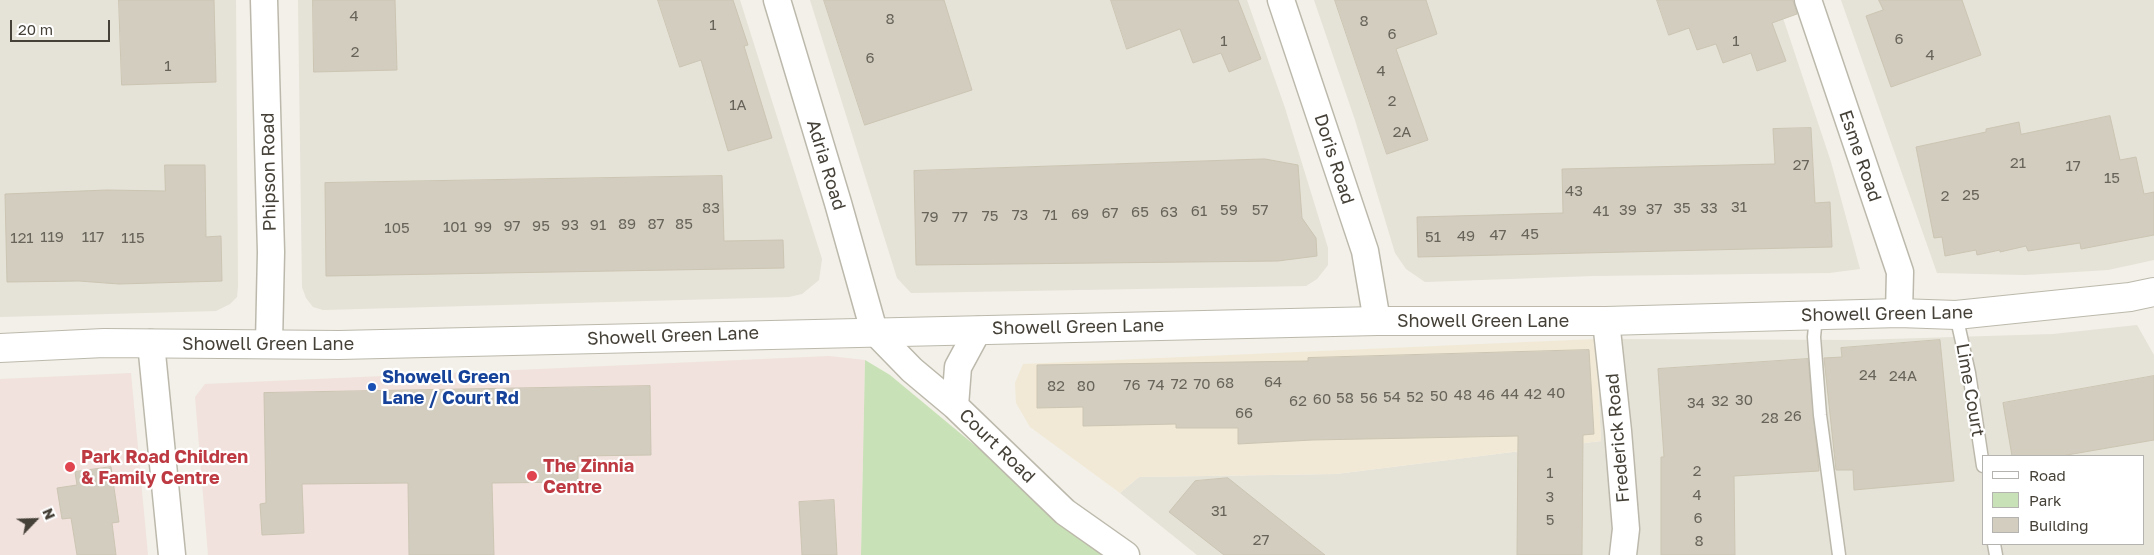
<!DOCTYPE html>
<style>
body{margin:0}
#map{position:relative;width:2154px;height:555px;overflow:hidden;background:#f2f0e8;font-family:"Golos Text",sans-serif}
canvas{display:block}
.legend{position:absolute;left:1982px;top:455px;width:162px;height:90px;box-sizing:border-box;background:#fff;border:1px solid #b5b3af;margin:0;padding:6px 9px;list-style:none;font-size:15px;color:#454138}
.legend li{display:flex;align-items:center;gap:10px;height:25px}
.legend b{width:25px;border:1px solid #b5b3af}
.north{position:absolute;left:10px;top:495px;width:50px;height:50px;-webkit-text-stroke:4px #fff;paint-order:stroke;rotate:66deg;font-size:14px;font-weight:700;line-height:20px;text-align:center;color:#454138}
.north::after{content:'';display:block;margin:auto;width:18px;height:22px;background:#454138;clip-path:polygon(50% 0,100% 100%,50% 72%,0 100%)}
.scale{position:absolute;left:10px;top:20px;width:100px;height:22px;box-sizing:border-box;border:2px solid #454138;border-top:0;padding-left:6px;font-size:15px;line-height:18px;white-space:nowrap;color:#454138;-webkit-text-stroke:4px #fff;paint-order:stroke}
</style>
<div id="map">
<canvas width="2154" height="555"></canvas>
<ul class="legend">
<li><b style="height:6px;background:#fff"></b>Road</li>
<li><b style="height:14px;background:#c9e1b6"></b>Park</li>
<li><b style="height:14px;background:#d2cdbf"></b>Building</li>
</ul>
<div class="north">N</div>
<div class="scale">20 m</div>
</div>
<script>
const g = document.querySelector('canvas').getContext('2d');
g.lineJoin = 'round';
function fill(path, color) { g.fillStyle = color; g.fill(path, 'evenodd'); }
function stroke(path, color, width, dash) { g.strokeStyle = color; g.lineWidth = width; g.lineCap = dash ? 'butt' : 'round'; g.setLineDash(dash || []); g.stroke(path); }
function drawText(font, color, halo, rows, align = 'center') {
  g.font = font + ' "Golos Text",sans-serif'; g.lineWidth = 4.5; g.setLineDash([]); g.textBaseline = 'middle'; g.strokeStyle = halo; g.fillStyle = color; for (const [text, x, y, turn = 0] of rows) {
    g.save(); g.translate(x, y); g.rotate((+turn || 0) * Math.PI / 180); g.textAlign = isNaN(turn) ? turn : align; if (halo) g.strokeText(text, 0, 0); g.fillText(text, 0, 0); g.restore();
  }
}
fill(new Path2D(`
 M0 0H236L238 286 237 297 230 304 216 311 0 317Z
 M298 0H740L822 259 819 280 802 294 789 297 323 310 313 307 306 298 302 287Z
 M810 0H1247L1285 108 1328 248V265L1317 279 1306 286 911 293 897 278Z
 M1314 0H1777L1831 162 1860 269 1829 273 1592 276 1425 282 1406 269 1395 253 1355 120Z
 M1841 0H2154V260L2108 270 2025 275 1937 273Z
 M2137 325 2154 355V555H1197L1120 493 1139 477 1336 474 1601 441 1596 339 1857 340 2053 334ZM1983 456H2143V544H1983Z`), '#e5e2d7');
fill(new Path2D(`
 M1596 339 1601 441 1336 474 1139 477 1120 493 1030 427 1016 403 1015 383 1023 364Z`), '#f1e9d6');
fill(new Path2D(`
 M829 356 865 360 861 555H208L195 397 205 384Z
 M131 373 148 555H0V379Z`), '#f1e2dd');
fill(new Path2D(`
 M865 360 890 375 1107 555H861Z`), '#c9e1b6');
const building = new Path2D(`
 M119 0H214L216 82 122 85Z
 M313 0H395L397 70 314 72Z
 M658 0H733L748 45 744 46 772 138 728 151 701 60 680 67Z
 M824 0H944L972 90 865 125Z
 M1111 0H1238L1261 59 1229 72 1221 53 1193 63 1180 29 1127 49Z
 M1335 0H1426L1437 34 1396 49 1428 140 1387 154Z
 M1657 0H1793L1797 14 1772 23 1786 61 1757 71 1751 53 1723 63 1716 44 1697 50 1689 28 1669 35Z
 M1879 0H1962L1981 55 1891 87 1866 16 1883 10Z
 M2110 116 2120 160 2136 157 2144 194 2154 192V235L2081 249 2080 243 2028 251 2026 246 2000 252V250L1977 255 1976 250 1945 256 1942 237 1934 238 1916 147 1986 132V129L2019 122 2021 134Z
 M1811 128 1815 203 1830 202 1832 247 1418 257 1417 217 1563 213 1562 169 1775 164 1773 129Z
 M1265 159 1298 165 1302 218 1316 238 1317 256 1278 261 916 265 914 171Z
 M165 165H205L206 237 221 236 222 281 119 284 79 281 7 282 5 194 107 190 165 191Z
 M722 176 724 241 783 240 784 268 326 276 325 183Z
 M1940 340 1954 481 1854 490 1853 470H1836L1824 358 1842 357 1841 348Z
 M1589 350 1594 434 1583 435 1582 555H1517L1518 436 1312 440 1238 444V428H1176V424L1083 426V407L1037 408V365L1308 361V358Z
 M1808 359 1819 471 1734 476 1735 555H1661V457H1664L1658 369Z
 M2154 376V440L2061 456H2012L2003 403Z
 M650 386 651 455 578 456V482L492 483 494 555H409L408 483 302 484 304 533 262 535 260 504 266 503 264 393Z
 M111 467 119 522 112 523 116 555H77L71 518 62 519 57 488 77 485 75 472Z
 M1228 478 1268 510 1325 555H1224L1169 512 1195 481Z
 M834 500 837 555H802L799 502Z`);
fill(building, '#d2cdbf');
stroke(building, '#ccc5b3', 1);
const service = new Path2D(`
 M1956 315 1969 373 1983 466
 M1816 316 1814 337 1820 415 1839 555
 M1994 544 1996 555`);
const minor = new Path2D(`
 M264 0 271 252 269 343
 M777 0 838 203 874 331 912 370 955 406 1065 512 1126 555
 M1281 0 1365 251 1377 321
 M1808 0 1900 272 1899 313
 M1606 321 1618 431 1626 529 1623 555
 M151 343 172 555
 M955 406 958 367 978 330`);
const tertiary = new Path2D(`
 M0 348 104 343 339 345 1377 321H1606L1899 313 1956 315 2130 297 2154 292`);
stroke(service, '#bcb9ac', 15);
stroke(minor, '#bcb9ac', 29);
stroke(tertiary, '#bcb9ac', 30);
stroke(service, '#fff', 12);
stroke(minor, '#fff', 26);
stroke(tertiary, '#fff', 28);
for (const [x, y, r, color] of [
 [372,387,5,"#1a4fb4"],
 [70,467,6,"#e0444e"],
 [532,476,6,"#e0444e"]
]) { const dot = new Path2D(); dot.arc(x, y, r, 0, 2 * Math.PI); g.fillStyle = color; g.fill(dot); stroke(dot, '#fff', 2); }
drawText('15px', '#68645a', null, [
 ["4",354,16],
 ["8",890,19],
 ["8",1364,21],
 ["1",713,25],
 ["6",1392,34],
 ["6",1899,39],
 ["1",1224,41],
 ["1",1736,41],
 ["2",355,52],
 ["4",1930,55],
 ["6",870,58],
 ["1",168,66],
 ["4",1381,71],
 ["2",1392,101],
 ["1A",738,105],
 ["2A",1402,132],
 ["21",2018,163],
 ["27",1801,165],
 ["17",2073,166],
 ["15",2112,178],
 ["43",1574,191],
 ["25",1971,195],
 ["2",1945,196],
 ["31",1739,207],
 ["83",711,208],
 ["35",1682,208],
 ["33",1709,208],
 ["37",1654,209],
 ["59",1229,210],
 ["57",1260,210],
 ["39",1628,210],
 ["61",1199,211],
 ["41",1601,211],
 ["65",1140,212],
 ["63",1169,212],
 ["67",1110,213],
 ["69",1080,214],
 ["73",1020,215],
 ["71",1050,215],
 ["75",990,216],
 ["79",930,217],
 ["77",960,217],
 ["89",627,224],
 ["87",656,224],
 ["85",684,224],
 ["93",570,225],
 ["91",598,225],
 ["97",512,226],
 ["95",541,226],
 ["101",455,227],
 ["99",483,227],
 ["105",397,228],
 ["45",1530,234],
 ["47",1498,235],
 ["49",1466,236],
 ["119",52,237],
 ["117",93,237],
 ["51",1433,237],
 ["121",22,238],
 ["115",133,238],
 ["24",1868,375],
 ["24A",1903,376],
 ["64",1273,382],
 ["68",1225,383],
 ["72",1179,384],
 ["70",1202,384],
 ["76",1132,385],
 ["74",1156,385],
 ["82",1056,386],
 ["80",1086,386],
 ["40",1556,393],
 ["44",1510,394],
 ["42",1533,394],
 ["48",1463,395],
 ["46",1486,395],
 ["50",1439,396],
 ["54",1392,397],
 ["52",1415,397],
 ["58",1345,398],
 ["56",1369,398],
 ["60",1322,399],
 ["30",1744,400],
 ["62",1298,401],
 ["32",1720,401],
 ["34",1696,403],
 ["66",1244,413],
 ["26",1793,416],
 ["28",1770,418],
 ["2",1697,471],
 ["1",1550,473],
 ["4",1697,495],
 ["3",1550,497],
 ["31",1219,511],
 ["6",1698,518],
 ["5",1550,520],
 ["27",1261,540],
 ["8",1699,541]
]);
drawText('18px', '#454138', '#fff', [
 ["Esme Road",1860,156,71],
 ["Doris Road",1334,159,72],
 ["Adria Road",826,165,73],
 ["Phipson Road",269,172,-91],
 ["Showell Green Lane",1887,314,-1],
 ["Showell Green Lane",1483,321],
 ["Showell Green Lane",1078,327,-1],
 ["Showell Green Lane",673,336,-2],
 ["Showell Green Lane",268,344],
 ["Lime Court",1970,390,80],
 ["Frederick Road",1618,438,-95],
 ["Court Road",997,446,44]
]);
drawText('bold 18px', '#164399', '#fff', [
 ["Showell Green",382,377],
 ["Lane / Court Rd",382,398]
], 'left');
drawText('bold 18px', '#be3a42', '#fff', [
 ["Park Road Children",81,457],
 ["& Family Centre",81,478],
 ["The Zinnia",543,466],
 ["Centre",543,487]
], 'left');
</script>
